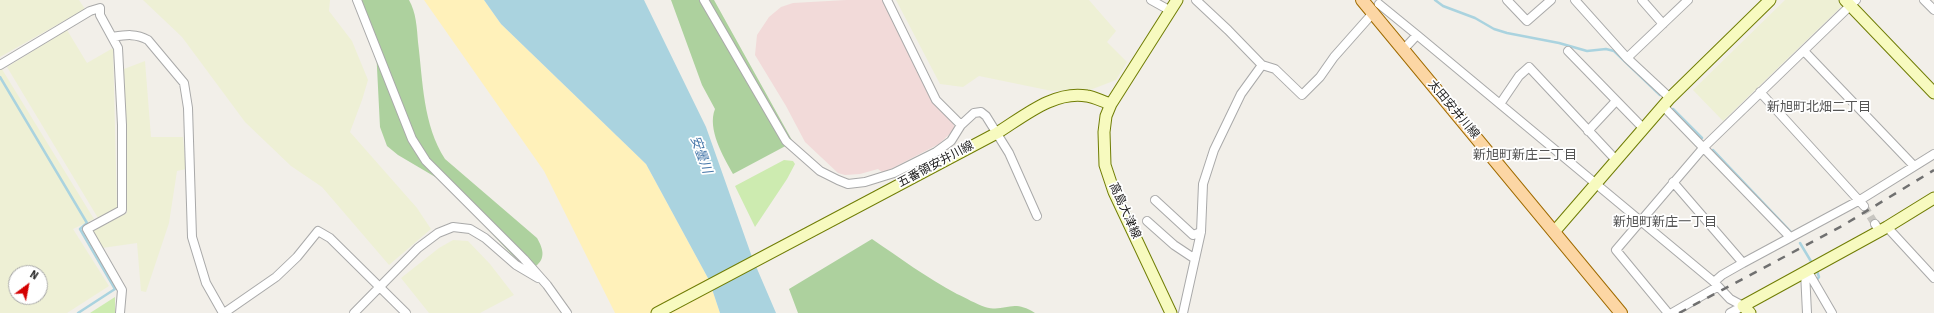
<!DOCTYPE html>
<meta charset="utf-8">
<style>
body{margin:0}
#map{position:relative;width:1934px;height:313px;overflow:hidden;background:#f2efe9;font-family:"Source Sans 3",sans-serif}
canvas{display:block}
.north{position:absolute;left:8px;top:265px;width:40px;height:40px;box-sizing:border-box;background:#fff;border:1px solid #a7a7a7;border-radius:50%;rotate:32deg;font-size:11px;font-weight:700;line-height:16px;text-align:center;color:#222}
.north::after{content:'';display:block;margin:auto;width:14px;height:18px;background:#d40000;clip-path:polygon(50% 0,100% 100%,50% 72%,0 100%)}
</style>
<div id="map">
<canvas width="1934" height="313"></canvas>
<div class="north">N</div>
</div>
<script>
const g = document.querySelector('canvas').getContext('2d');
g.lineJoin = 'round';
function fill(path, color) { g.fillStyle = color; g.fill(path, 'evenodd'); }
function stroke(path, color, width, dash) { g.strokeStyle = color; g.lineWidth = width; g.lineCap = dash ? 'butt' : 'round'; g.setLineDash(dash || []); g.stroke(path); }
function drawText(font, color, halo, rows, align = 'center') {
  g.font = font + ' "Source Sans 3","Noto Sans JP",sans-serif'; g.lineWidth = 3.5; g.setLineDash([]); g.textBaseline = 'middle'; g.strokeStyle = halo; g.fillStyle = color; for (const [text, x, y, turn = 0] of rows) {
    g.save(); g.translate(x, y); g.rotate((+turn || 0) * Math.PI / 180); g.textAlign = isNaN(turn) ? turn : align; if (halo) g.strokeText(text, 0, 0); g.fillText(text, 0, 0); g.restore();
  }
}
fill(new Path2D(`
 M846 0H884L935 104 953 123 955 129 939 144 883 173 878 169 860 174 845 175 838 173 805 142 786 106 755 55 757 35 769 17 781 7 793 3Z`), '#f2dad9');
fill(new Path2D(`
 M0 0H79L85 9 0 57Z
 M143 0H330L329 11 352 41 368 80 362 100 350 132 417 208 431 229 389 265 322 187 291 166 245 122 182 37Z
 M896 0H1089L1116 31 1107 42 1127 62 1116 80 1090 90 1052 91 979 76 963 87 940 84Z
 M1785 0H1838L1843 5 1723 121 1693 90Z
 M67 30 87 63 113 48 117 208 98 218 7 67Z
 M145 61 151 137H183L186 169 177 171 169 223 146 292 141 291 137 243 102 248 93 231 127 213 124 69Z
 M0 66 94 219 73 229 109 286 67 313H0ZM16 273H40V297H16Z
 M453 240 468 241 490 264 514 295 480 313H429L401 278 439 248Z`), '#eef0d5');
fill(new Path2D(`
 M784 160 793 161 795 164 787 179 755 227 735 186Z
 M115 297V313H90Z`), '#cdebb0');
fill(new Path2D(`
 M355 0H409C416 12 417 28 418 42 423 82 423 125 445 159L537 238C544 250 546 260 533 268L524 265 512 255 454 193 437 178 398 155 387 146 380 127 376 48Z
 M671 0H714L793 142 733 174C723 156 707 129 715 109L702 85Z
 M872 239C900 258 927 278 957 294 966 298 976 304 985 307 1006 313 1011 298 1035 313H798L789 289Z`), '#add19e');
fill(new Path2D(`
 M424 0H484L501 24 646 164 709 280 720 313H615L544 171Z`), '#fff1ba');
fill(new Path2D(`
 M484 0H644L706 127 752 257 776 313H720L709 280 646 164 501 24Z`), '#aad3df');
stroke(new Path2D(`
 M1435 0 1443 6 1475 18 1494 29 1507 33 1559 43 1587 51 1606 49 1614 51 1660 95
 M0 77 87 223 80 229 115 289 78 313
 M1673 109 1702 138
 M1713 150 1791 232
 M1800 243 1812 263
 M1816 281 1819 277 1817 271`), '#aad3df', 2.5);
stroke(new Path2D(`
 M1864 206 1875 224`), '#c8c6c1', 8, [8, 4]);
const street = new Path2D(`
 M357 0 412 139 426 161 524 259 547 285 567 313
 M704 0 786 141 820 171 838 180 848 184 865 182 894 173 936 152 951 141 961 125 974 113 981 112 986 116 1009 153 1037 216
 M887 0 936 100 961 125
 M1151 0 1169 10
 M1196 0 1228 30 1262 65 1275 69 1302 95 1320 77 1334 57 1373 13
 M1507 0 1527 21 1551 0
 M1575 0 1627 58 1688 0
 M1642 0 1663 24
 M1924 0 1934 10
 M1379 4 1417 35
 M112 37 118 48 122 125V210L87 229 122 290 120 313
 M1403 50 1417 35 1714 282 1730 299 1743 306
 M1568 51 1643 128
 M1804 51 1914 166
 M1627 58 1670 98
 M0 65 90 11 100 8V15L112 37C125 35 136 33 148 40L184 83 188 108 192 237 206 283 223 313
 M1760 92 1864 206
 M1500 104 1519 76 1529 67 1616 160
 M1663 106 1790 237
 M1588 131 1616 101
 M1673 182 1743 263 1860 200 1934 154
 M1155 200 1193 235 1201 232
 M1147 221 1174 245 1195 259
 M1875 224 1880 232
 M1887 227 1934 278
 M1807 270 1832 313
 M1805 272 1807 313
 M1714 282 1722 275 1743 263
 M224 313 276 277 297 257 318 231 330 238 406 313
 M354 313 418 248 438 233 453 227 470 229 485 238 516 265 538 278
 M1183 313 1201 232 1203 184 1214 150 1241 94 1262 65
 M1668 313 1616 250 1704 147 1856 0
 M1672 313 1717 287
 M1730 313 1743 306`);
const secondary = new Path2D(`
 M1845 0 1934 93
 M1554 232 1670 98 1770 0
 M657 313 997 133C1023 117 1054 90 1087 96 1095 97 1103 102 1111 104
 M1171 313 1114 192 1105 165 1104 132 1106 116 1111 104 1177 0
 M1750 313 1743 306 1887 227 1934 198`);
const primary = new Path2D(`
 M1362 0 1621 313`);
stroke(street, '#a9a9a9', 10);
stroke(secondary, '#707d05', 13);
stroke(primary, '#a06b00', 14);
stroke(street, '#fff', 8);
stroke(secondary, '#f7fabf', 11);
stroke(primary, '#fcd6a4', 12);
stroke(new Path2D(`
 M1679 313 1842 226 1934 170`), '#707070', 2.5, [8, 8]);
drawText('12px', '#222', '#fff', [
 ["太田安井川線",1453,110,50],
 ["五番領安井川線",936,165,-28],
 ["高島大津線",1124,211,66]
]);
drawText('13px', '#555', '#fff', [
 ["新旭町北畑二丁目",1819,108],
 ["新旭町新庄二丁目",1525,156],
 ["新旭町新庄一丁目",1665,223]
]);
drawText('italic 13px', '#4a7aab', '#fff', [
 ["安曇川",700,155,70]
]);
</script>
